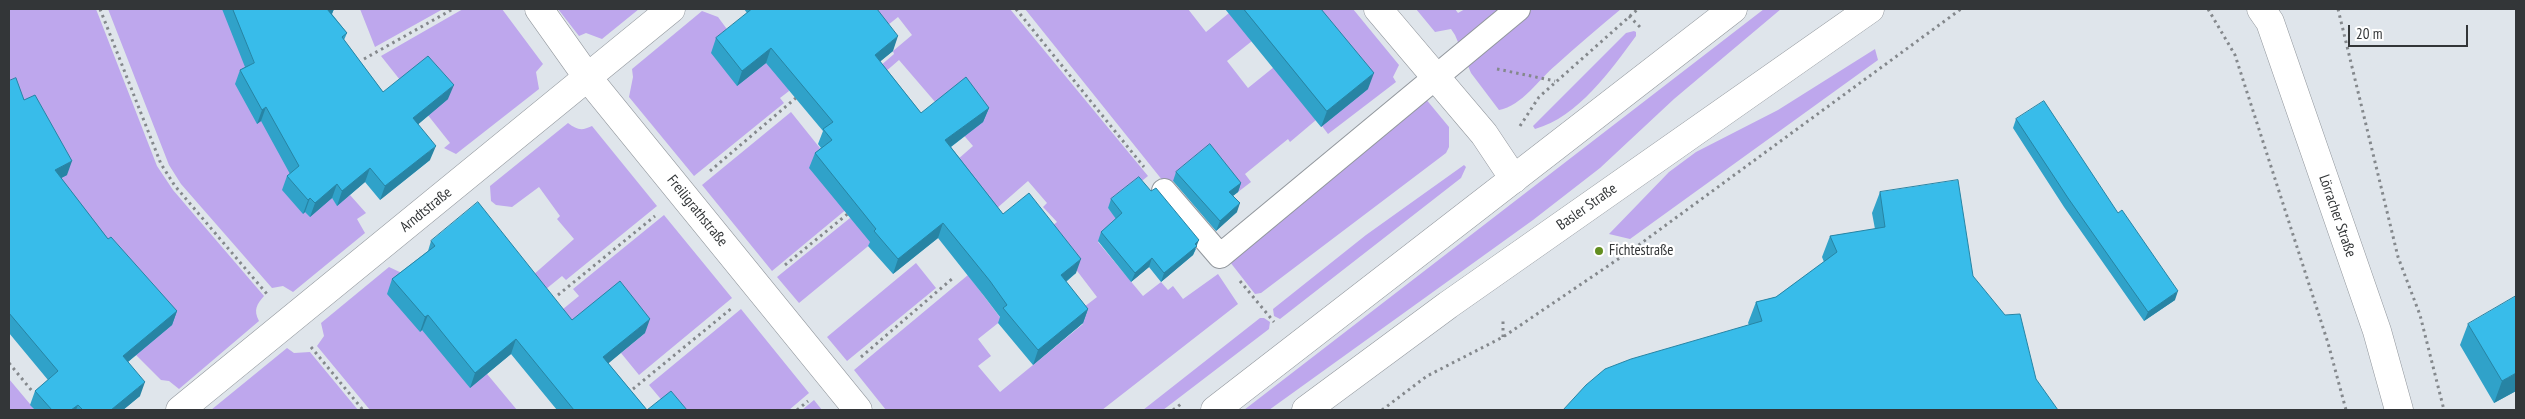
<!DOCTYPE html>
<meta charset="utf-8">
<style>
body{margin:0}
#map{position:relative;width:2525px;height:419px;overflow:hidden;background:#dfe5eb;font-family:"PT Sans Narrow",sans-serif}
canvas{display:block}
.frame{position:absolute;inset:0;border:10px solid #333638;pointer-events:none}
.scale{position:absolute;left:2348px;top:25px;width:120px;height:22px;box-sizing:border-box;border:2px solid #333638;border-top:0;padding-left:6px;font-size:15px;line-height:18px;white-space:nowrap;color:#333638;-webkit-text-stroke:4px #fff;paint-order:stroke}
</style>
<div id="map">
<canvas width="2525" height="419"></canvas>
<div class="frame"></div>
<div class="scale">20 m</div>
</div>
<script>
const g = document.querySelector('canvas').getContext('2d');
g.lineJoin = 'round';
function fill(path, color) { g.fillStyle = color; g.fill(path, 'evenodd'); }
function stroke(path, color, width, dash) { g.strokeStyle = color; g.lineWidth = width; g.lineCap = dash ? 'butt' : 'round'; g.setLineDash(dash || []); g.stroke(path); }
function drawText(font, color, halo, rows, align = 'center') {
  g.font = font + ' "PT Sans Narrow",sans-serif'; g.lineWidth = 4.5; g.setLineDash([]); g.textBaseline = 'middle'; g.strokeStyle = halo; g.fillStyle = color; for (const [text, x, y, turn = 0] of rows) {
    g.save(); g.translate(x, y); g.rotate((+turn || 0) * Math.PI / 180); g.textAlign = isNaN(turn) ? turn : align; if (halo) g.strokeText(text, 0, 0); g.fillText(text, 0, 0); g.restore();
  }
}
fill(new Path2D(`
 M9 9H96L157 166 173 190 264 296C257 304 253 310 259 321L179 389 169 381 161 380 136 355 9 207Z
 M108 9H242L332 198 337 205 350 195 366 213 357 219 365 233 293 292 283 286 272 288 181 184 169 165Z
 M360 9H443L375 47Z
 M463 9H502L543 64 536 72 539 89 456 154 444 148 450 143 381 56Z
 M558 9H639L602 39 586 33 579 36Z
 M819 9H1010L1148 176 1108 208 1120 223 1098 242 1143 296 1161 282 1168 290 1173 286 1183 299 1218 274 1238 304 1102 410H886L854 370 968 275 1002 320 978 339 991 356 978 366 1000 392 1083 324 1075 314 1097 297 1071 263 1042 234 1057 222 1043 207 1047 203 1028 181 988 216 949 167 973 146 899 60 877 79 872 73 894 54 893 51 912 35 898 17 878 33Z
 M1025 9H1188L1206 32 1229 13 1252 41 1227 61 1248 88 1274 67 1316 120 1290 142 1288 139 1245 174 1251 182 1238 192 1207 154 1167 186Z
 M1302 9H1353L1399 65 1393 77 1396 82 1328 134 1322 126 1368 88Z
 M1416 9H1455L1458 13 1465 9H1621C1599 27 1577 46 1556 65 1539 79 1522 106 1499 110L1471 73 1455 35 1451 29 1435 32Z
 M1764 9H1781L1674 99 1600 168 1533 220 1269 410H1244Z
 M702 11 718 17 732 36 736 85 783 49 789 91 780 98 784 103 694 176 629 97 633 77 632 69Z
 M1634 31 1636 32V36C1611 70 1578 117 1535 129L1533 126 1626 33Z
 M1875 49 1878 60 1630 239 1609 234 1669 172 1696 152 1778 110Z
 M1425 98 1449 127V147L1446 153 1261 293 1255 294 1230 262Z
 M791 112 860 198 772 271 702 185Z
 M568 123C577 130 582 131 592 126L657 206 566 280 562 276 535 298 524 283 574 239 557 219 560 216 539 187 512 207 496 205 491 201 490 186Z
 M1464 165 1466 167 1461 178 1280 319 1274 316 1273 309 1366 235Z
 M664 215 732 298 639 375 621 353 645 333 552 318 579 296 573 289Z
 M850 218 889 229 799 303 777 277Z
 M916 263 936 288 847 361 827 337Z
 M389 267 404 274 517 410H370L317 346 324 336 321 323Z
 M741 309 809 393 789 410H670L649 385Z
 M1260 318H1264L1270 322 1269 329 1163 410H1143Z
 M287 348 294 353 310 352 358 410H211Z
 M9 379 35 410H9Z
 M814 400 822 410H802Z`), '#bea7ed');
const service = new Path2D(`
 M1164 191 1220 256 1518 9`);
const minor = new Path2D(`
 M539 9 588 78 858 410
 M1378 9 1484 134 1514 179
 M180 410 671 9`);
const tertiary = new Path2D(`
 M2261 9 2270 22 2377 331 2399 410`);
const primary = new Path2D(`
 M1215 410 1733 9
 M1306 410 1448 305 1870 9`);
stroke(service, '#92979d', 26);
stroke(minor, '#92979d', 29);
stroke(tertiary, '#92979d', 29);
stroke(primary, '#92979d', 29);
stroke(new Path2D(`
 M100 9 161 164 175 186 267 294
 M1016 9 1144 167
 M2208 9 2235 55 2328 343 2346 410
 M2338 9 2398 257 2420 315 2444 410
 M1629 16 1641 28
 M364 59 453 9
 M1497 69 1555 81
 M1520 126 1539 97 1638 9
 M710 171 797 97
 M1610 243 1636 247
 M785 265 850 212
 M1240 281 1274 322
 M558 295 655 216
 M1503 337V318
 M311 347 363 410
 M861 357 953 278
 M9 363 32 391
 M633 389 732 308
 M797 410 808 401
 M1173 410 1181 404
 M1382 410 1427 376 1503 337 1636 247 1961 9`), '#84888c', 3, [2.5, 4]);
stroke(service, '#fff', 24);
stroke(minor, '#fff', 28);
stroke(tertiary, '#fff', 28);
stroke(primary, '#fff', 28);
fill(new Path2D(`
 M222 9H334L332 14 347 33 344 40 383 92 448 99 418 124 430 160 380 200 365 182 337 206 332 198 310 217 305 212 303 214 282 190 287 176 290 174 261 121 257 124 235 84 240 70 245 67Z
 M744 9H877L893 51 880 61 921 113 989 108 983 122 951 147 1003 214 1076 273 1066 282 1088 309 1083 323 1033 365 998 323 1000 317 984 296 938 238 893 274 868 246 870 242 809 168 815 153 821 148 818 144 823 131 766 63 737 86 711 53 716 38 747 13Z
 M1225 9H1321L1368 89 1321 127Z
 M9 81 24 100 67 175 61 178 108 239 177 311 172 325 128 362 140 396 123 410H35L30 405 35 391 48 380 9 333Z
 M2016 119 2175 300 2144 321 2064 207 2013 128Z
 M1176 172 1241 183 1238 192 1233 196 1237 212 1216 231 1173 181Z
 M1880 192 1973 276 2036 379 1749 325 1748 323 1756 302 1776 297 1824 262 1822 257 1830 236 1875 229 1872 213Z
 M1111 199 1196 249 1193 255 1161 282 1149 267 1131 282 1098 241 1101 232 1116 219 1108 208Z
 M431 241 572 320 645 333 608 363 647 410H687H557L511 354 470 388 422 330 420 332 387 294 392 279 428 251Z
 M2468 324 2516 391 2494 403 2460 345Z`), '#30a2c9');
fill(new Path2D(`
 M326 9H334L330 18Z
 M898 36 893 51 870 70 875 55Z
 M771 48 766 63 737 86 742 71Z
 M1374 73 1368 89 1321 127 1327 111Z
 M454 85 448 99 408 133 413 118Z
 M266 107 261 121 257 124 262 110Z
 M989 108 983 122 940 155 945 140Z
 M436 146 430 160 380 200 385 186Z
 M72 161 67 175 50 184 55 170Z
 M370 168 365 182 337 206 342 191Z
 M1241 183 1238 192 1226 201 1229 192Z
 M337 184 332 198 310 217 315 203Z
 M310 198 305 212 303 214 308 200Z
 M1240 203 1237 212 1216 231 1220 221Z
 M943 223 938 238 893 274 898 259Z
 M1199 240 1193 255 1161 282 1164 273Z
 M1152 258 1149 267 1131 282 1135 273Z
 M1081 259 1076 273 1055 290 1061 275Z
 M2178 291 2175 300 2144 321 2148 312Z
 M1088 309 1083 323 1033 365 1038 350Z
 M177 311 172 325 118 370 123 356Z
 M428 315 422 330 420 332 425 317Z
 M650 319 645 333 598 372 603 357Z
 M516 339 511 354 470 388 475 373Z
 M2516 373V391L2494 403 2502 381Z
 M145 382 140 396 123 410H111Z
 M78 405 76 410H71Z`), '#2784a4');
const building = new Path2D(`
 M233 9H327L347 33 342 37 383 92 428 56 454 85 413 118 436 146 385 186 370 168 342 191 337 184 315 203 310 198 308 200 287 176 299 166 266 107 262 110 240 70 254 63Z
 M752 9H877L898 36 875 55 921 113 966 77 989 108 945 140 1003 214 1029 193 1081 259 1061 275 1088 309 1038 350 1003 308 1007 305 990 281 943 223 898 259 874 231 876 229 815 153 832 140 823 129 833 122 771 48 742 71 716 38Z
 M1244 9H1321L1374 73 1327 111Z
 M16 78 24 100 35 95 72 161 55 170 108 239 111 237 177 311 123 356 145 382 111 410H83L78 405 71 410H52L35 391 58 371 9 313V81Z
 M2044 101 2118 213 2122 210 2178 291 2148 312 2068 198 2016 119Z
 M1210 144 1241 183 1229 192 1240 203 1220 221 1176 172Z
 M1139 177 1151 191 1156 188 1199 240 1195 244 1197 246 1164 273 1152 258 1135 273 1101 232 1122 213 1111 199Z
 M1958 180 1973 276 2005 315 2020 314 2036 379 2058 410H1563L1586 385 1605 369 1631 359 1762 321 1756 302 1776 297 1837 252 1830 236 1885 227 1880 192Z
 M478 202 572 320 620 281 650 319 603 357 647 410 671 391 687 410H574L516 339 475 373 428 315 425 317 392 279 435 246 431 241Z
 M2516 296V373L2502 381 2468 324Z`);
fill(building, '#38bcea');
stroke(building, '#2784a4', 1);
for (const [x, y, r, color] of [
 [1599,251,5,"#638e20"]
]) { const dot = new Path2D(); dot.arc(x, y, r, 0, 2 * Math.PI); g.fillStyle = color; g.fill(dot); stroke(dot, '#fff', 2); }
drawText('15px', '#333638', '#fff', [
 ["Basler Straße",1587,207,-35],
 ["Arndtstraße",426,210,-39],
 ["Freiligrathstraße",697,211,51],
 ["Lörracher Straße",2337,216,71]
]);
drawText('15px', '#333638', '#fff', [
 ["Fichtestraße",1609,251]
], 'left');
</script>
